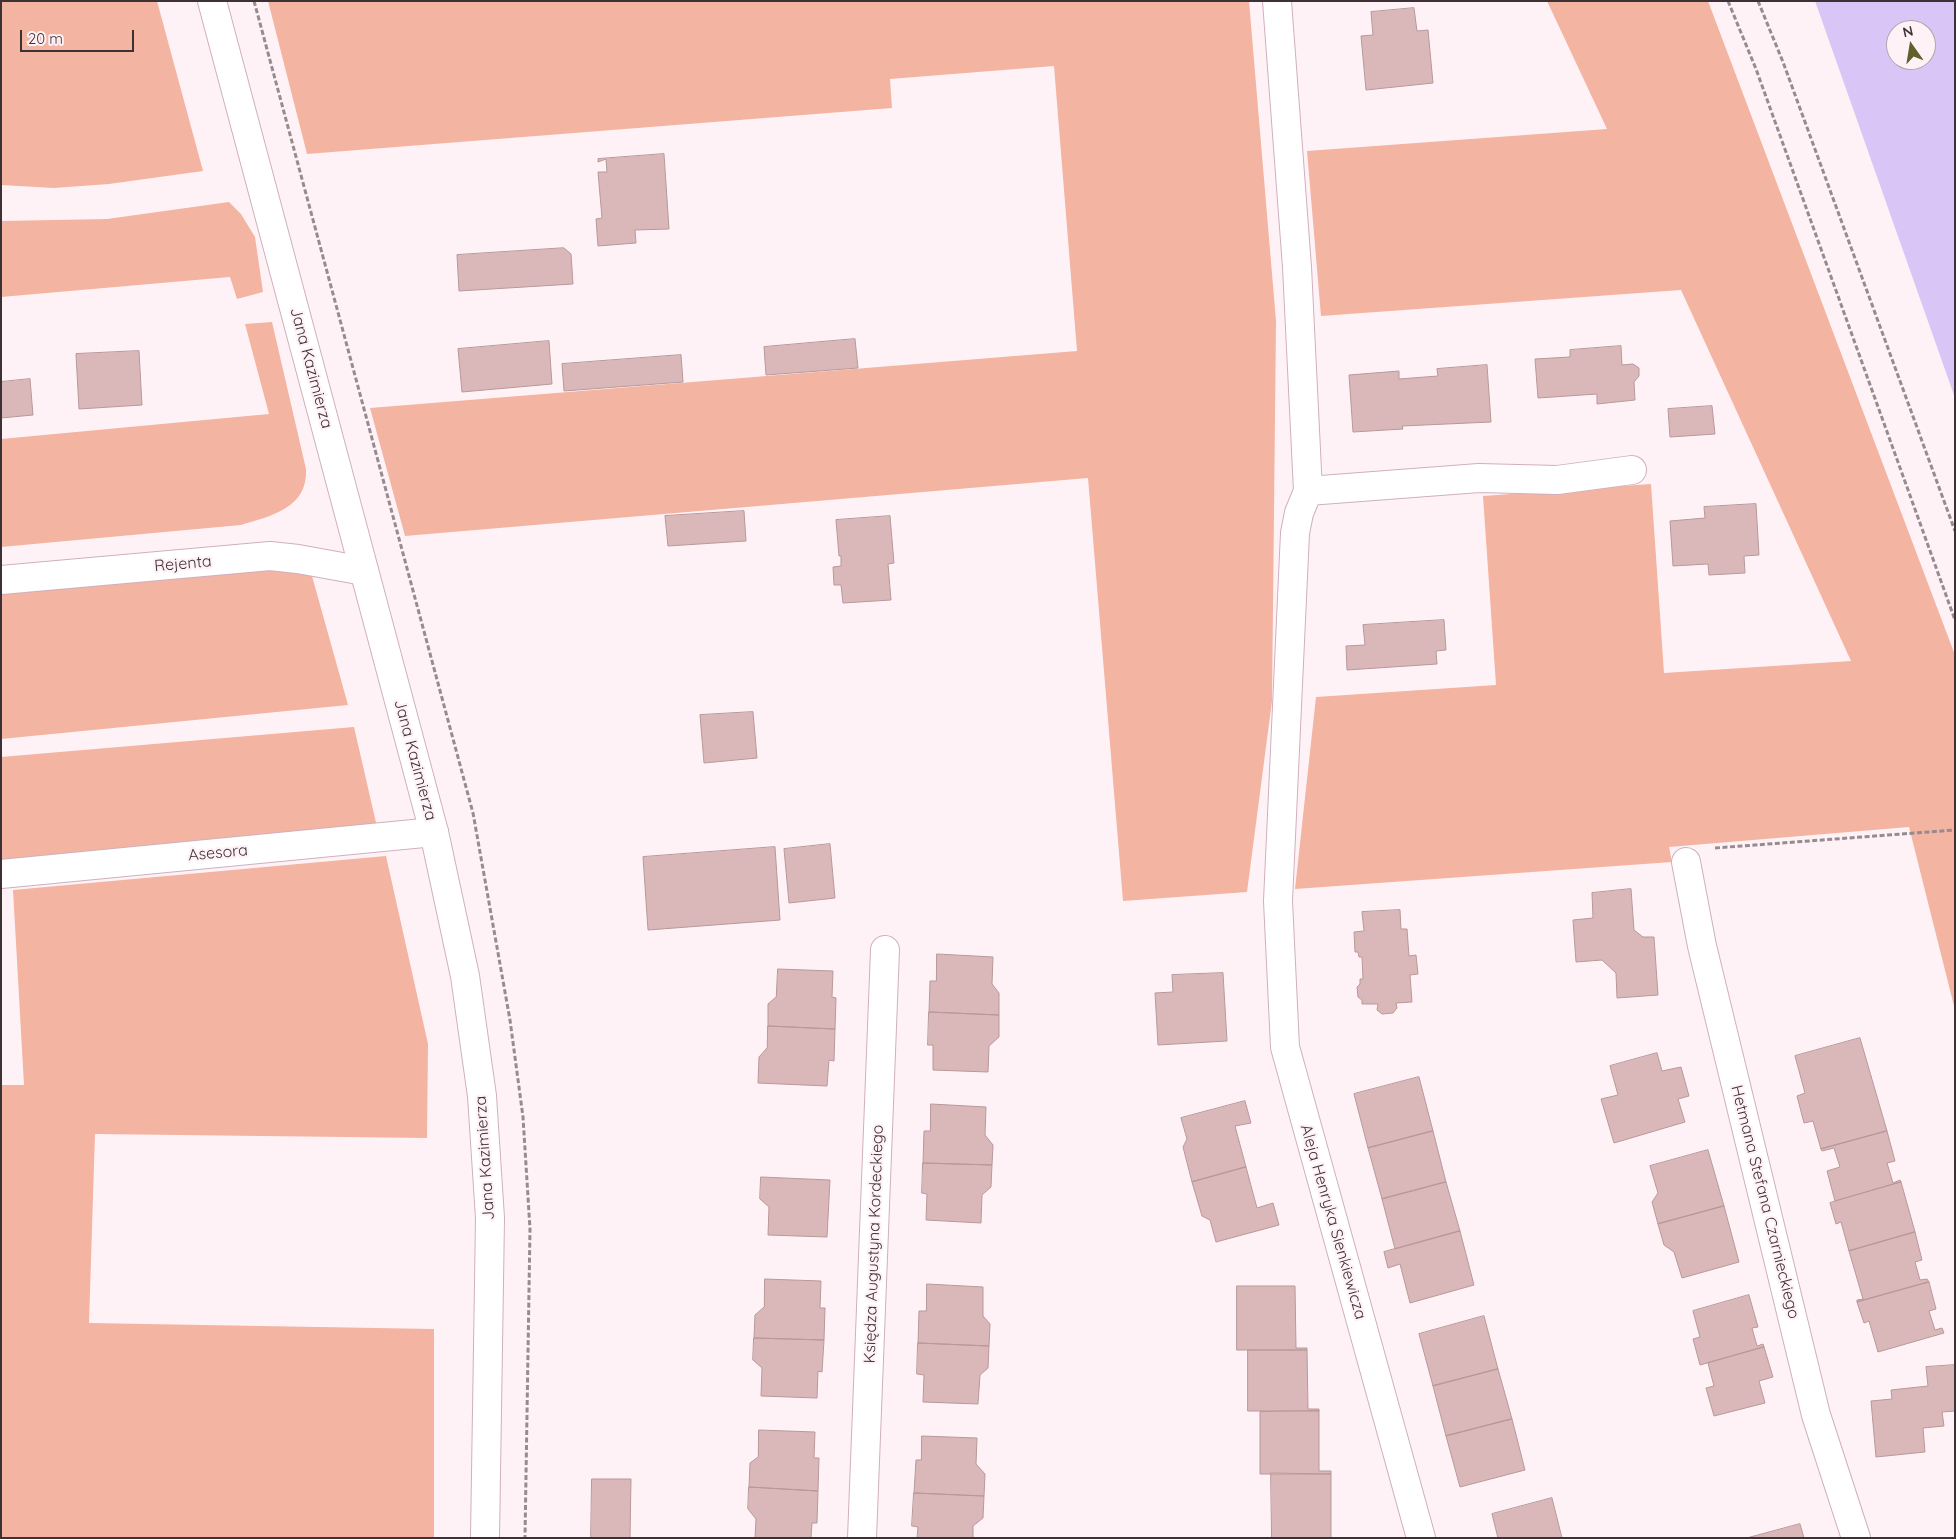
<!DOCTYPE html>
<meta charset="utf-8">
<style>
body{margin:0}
#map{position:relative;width:1956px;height:1539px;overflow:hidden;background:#fff2f7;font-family:Quicksand,sans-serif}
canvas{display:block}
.frame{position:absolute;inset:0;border:2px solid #3d3136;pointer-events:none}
.north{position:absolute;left:1886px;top:20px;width:50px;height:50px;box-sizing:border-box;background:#fff2f7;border:1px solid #b1a5aa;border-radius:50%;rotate:347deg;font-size:14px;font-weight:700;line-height:20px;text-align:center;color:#3d3136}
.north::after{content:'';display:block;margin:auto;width:18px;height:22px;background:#615f2c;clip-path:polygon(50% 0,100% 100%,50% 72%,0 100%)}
.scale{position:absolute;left:20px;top:30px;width:114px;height:22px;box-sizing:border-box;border:2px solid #3d3136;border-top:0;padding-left:6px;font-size:15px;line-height:18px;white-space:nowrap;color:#3d3136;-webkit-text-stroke:4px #fff2f7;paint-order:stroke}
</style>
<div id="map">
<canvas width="1956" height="1539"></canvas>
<div class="frame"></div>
<div class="north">N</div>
<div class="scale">20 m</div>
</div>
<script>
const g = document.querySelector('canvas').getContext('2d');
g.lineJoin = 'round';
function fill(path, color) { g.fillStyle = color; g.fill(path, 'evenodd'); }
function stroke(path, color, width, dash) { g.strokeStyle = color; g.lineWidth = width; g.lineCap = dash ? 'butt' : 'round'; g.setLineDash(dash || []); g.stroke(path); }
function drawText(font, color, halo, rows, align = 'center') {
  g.font = font + ' Quicksand,sans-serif'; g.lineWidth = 4.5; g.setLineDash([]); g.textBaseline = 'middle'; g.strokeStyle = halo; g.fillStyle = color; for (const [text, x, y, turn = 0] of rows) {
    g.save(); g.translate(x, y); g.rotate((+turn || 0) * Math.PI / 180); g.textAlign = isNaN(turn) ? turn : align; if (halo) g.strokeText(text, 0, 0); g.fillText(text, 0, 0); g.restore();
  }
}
fill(new Path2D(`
 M1 1H157L203 171 109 184 54 188 1 185Z
 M268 1H1249L1276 321 1272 701 1247 892 1123 901 1088 478 405 536 370 408 1077 351 1054 66 890 79 892 108 307 154Z
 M1547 1H1708L1955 655V1010L1909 827 1669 847 1672 862 1295 889 1316 697 1496 685 1483 496 1651 484 1664 673 1851 661 1681 290 1321 316 1307 151 1607 129Z
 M229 202 241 214 255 237 263 292 237 299 230 277 1 297V221L107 219Z
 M272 322 306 469C308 508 271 516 241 525L1 547V439L269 414 245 324Z
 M271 567 295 568 312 576 348 705 1 739V592Z
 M354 727 377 827 1 862V757Z
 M386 856 428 1044 427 1138 95 1134 89 1323 434 1329V1538H1V1085H24L13 890Z`), '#f3b4a2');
fill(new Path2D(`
 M1815 1H1955V398ZM1896 30H1926V60H1896Z`), '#d9c6f6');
const building = new Path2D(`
 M1414 8 1417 31 1428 30 1433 83 1366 90 1361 36 1373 35 1371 12Z
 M664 154 669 229 635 230 636 243 598 246 596 219 602 218 598 172H607L606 159 598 162V159Z
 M564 248 571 254 573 284 459 291 457 255Z
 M855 339 858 368 766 375 764 347Z
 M549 341 552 384 462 392 458 349Z
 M1621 346 1622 365 1633 364 1639 368V376L1634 382 1635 400 1597 404V394L1538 398 1535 359 1570 357V350Z
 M139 351 142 405 79 409 76 354Z
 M681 355 683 382 564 391 562 364Z
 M1487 365 1491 422 1402 426 1403 429 1353 432 1349 375 1399 371V379L1438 376 1437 369Z
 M30 379 33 415 1 418V382Z
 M1712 406 1715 434 1670 437 1668 409Z
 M1756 504 1759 555 1744 556 1745 573 1709 575 1708 564 1673 566 1670 521 1705 518 1704 507Z
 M744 511 746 541 668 546 665 516Z
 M890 516 894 563 888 564 891 600 843 603 841 585H834L833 567 841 566V556H839L836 520Z
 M1444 620 1446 650 1436 651 1437 664 1347 670 1346 646 1365 645 1363 625Z
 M753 712 757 758 704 763 700 715Z
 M830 844 835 898 789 903 784 849Z
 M775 847 780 920 648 930 643 857Z
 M1631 889 1634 930 1643 937H1654L1658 995 1617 998 1616 973 1602 960 1576 962 1573 920 1593 918 1592 893Z
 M1400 910 1401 929H1407L1409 956 1416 955 1418 974 1410 975 1412 1002 1396 1003 1397 1008 1393 1013 1382 1014 1377 1010 1378 1004H1362V1000L1358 997 1357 987 1360 984V979H1363L1362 957H1359L1358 952H1355L1354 932 1364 931 1362 912Z
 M937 954 993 957 992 984 999 993V1015L929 1012 930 981H936Z
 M778 969 833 971 832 997 836 998 835 1029 768 1026V1004L776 997Z
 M1223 973 1227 1041 1158 1045 1155 993 1173 992 1172 975Z
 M929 1012 999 1015V1037L989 1046 988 1072 933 1070V1045H928Z
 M768 1026 835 1029 834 1061 829 1060 827 1086 758 1083 759 1057 767 1048Z
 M1860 1038 1887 1131 1821 1149 1813 1121 1804 1123 1797 1096 1805 1093 1795 1056Z
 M1657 1053 1662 1071 1681 1067 1689 1096 1678 1099 1685 1122 1614 1143 1601 1099 1618 1095 1610 1066Z
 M1419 1077 1433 1131 1368 1148 1354 1094Z
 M1245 1101 1251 1123 1235 1126 1246 1167 1192 1182 1183 1147 1187 1139 1181 1118Z
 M931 1104 986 1107 985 1135 993 1145 992 1165 923 1163 924 1131H930Z
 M1433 1131 1446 1182 1382 1199 1368 1148Z
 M1887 1131 1895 1161 1887 1163 1893 1183 1900 1180 1901 1182 1835 1201 1827 1171 1840 1167 1834 1148 1822 1151 1821 1149Z
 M1708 1150 1724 1206 1658 1224 1652 1202 1658 1193 1650 1166Z
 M923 1163 992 1165 991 1187 982 1195 981 1223 926 1220 927 1194 922 1193Z
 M1246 1167 1257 1208 1273 1203 1279 1225 1216 1242 1210 1220 1202 1216 1192 1182Z
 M761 1177 830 1180 827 1237 768 1235 769 1207 760 1199Z
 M1446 1182 1460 1231 1395 1249 1382 1199Z
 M1901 1182 1915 1232 1849 1251 1841 1222 1836 1224 1830 1203Z
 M1724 1206 1739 1262 1682 1278 1674 1252 1664 1245 1658 1224Z
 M1460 1231 1474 1285 1410 1303 1400 1264 1388 1268 1384 1252Z
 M1915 1232 1922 1260 1915 1262 1920 1280 1927 1279 1929 1282 1857 1302V1300L1863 1299 1849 1251Z
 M765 1279 821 1281 820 1308H825L824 1340 754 1338 755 1315 764 1307Z
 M1929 1282 1936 1309 1929 1311 1935 1330 1942 1328 1944 1333 1878 1352 1869 1321 1864 1323 1857 1302Z
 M927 1284 983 1287V1316L990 1324 989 1346 918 1343 919 1311H926Z
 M1237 1286H1295L1296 1348H1307V1350H1237Z
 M1749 1295 1758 1327 1752 1328 1757 1346 1763 1344 1764 1347 1700 1365 1693 1339 1700 1337 1693 1311Z
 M1484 1316 1498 1369 1433 1386 1419 1334Z
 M754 1338 824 1340 822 1372 818 1371 817 1398 761 1396 762 1368 753 1360Z
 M918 1343 989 1346 988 1368 980 1375 978 1404 923 1402 924 1375 917 1374Z
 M1764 1347 1773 1377 1759 1381 1765 1403 1714 1416 1706 1388 1714 1386 1708 1363Z
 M1248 1350H1307L1308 1409H1319V1411H1248Z
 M1955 1365V1411L1942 1412 1944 1426 1923 1428 1925 1452 1876 1457 1871 1401 1892 1399 1891 1390 1928 1386 1926 1367Z
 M1498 1369 1512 1419 1446 1436 1433 1386Z
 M1319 1411V1471H1331V1474H1260V1412Z
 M1512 1419 1525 1470 1460 1487 1446 1436Z
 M759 1430 815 1432 814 1458H819L818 1491 749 1487 750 1463 758 1457Z
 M922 1436 977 1438 976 1464 985 1474 984 1496 914 1493 916 1460H921Z
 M1271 1473 1331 1474V1538H1272Z
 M592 1479H631L630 1538H591Z
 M749 1487 818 1491 817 1523H812L811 1538H755L756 1519 748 1509Z
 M914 1493 984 1496 983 1518 973 1526V1538H917L918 1527 912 1526Z
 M1552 1498 1562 1538H1498L1492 1514Z
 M1800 1524 1804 1538H1747Z`);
fill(building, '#dab8ba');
stroke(building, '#b8989a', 1);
const minor = new Path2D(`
 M1277 1 1297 267 1308 491
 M1 580 270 556 298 559 364 571
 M1686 862 1702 946 1816 1415 1856 1538
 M1 874 434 832
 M862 1538 885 950
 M1421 1538 1285 1047 1278 901 1295 533 1299 513 1308 491 1479 478 1557 480 1632 470`);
const major = new Path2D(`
 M212 1 434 832 465 976 482 1096 490 1218 485 1538`);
stroke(minor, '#cfb0be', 30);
stroke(major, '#cfb0be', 30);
stroke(new Path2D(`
 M254 1 473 813 510 1020 523 1117 530 1229 525 1538
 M1728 1 1756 69 1955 620
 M1758 1 1783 62 1955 531
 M1715 848 1955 830`), '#988b90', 3, [5, 2.5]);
stroke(minor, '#fff', 28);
stroke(major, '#fff', 28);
drawText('16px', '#3d3136', '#fff2f7', [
 ["Jana Kazimierza",311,368,75],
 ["Rejenta",183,564,-5],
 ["Jana Kazimierza",415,760,75],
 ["Asesora",218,853,-5],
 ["Jana Kazimierza",485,1158,-94],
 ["Hetmana Stefana Czarnieckiego",1765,1202,76],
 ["Aleja Henryka Sienkiewicza",1333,1222,74],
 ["Księdza Augustyna Kordeckiego",874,1244,-88]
]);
</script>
